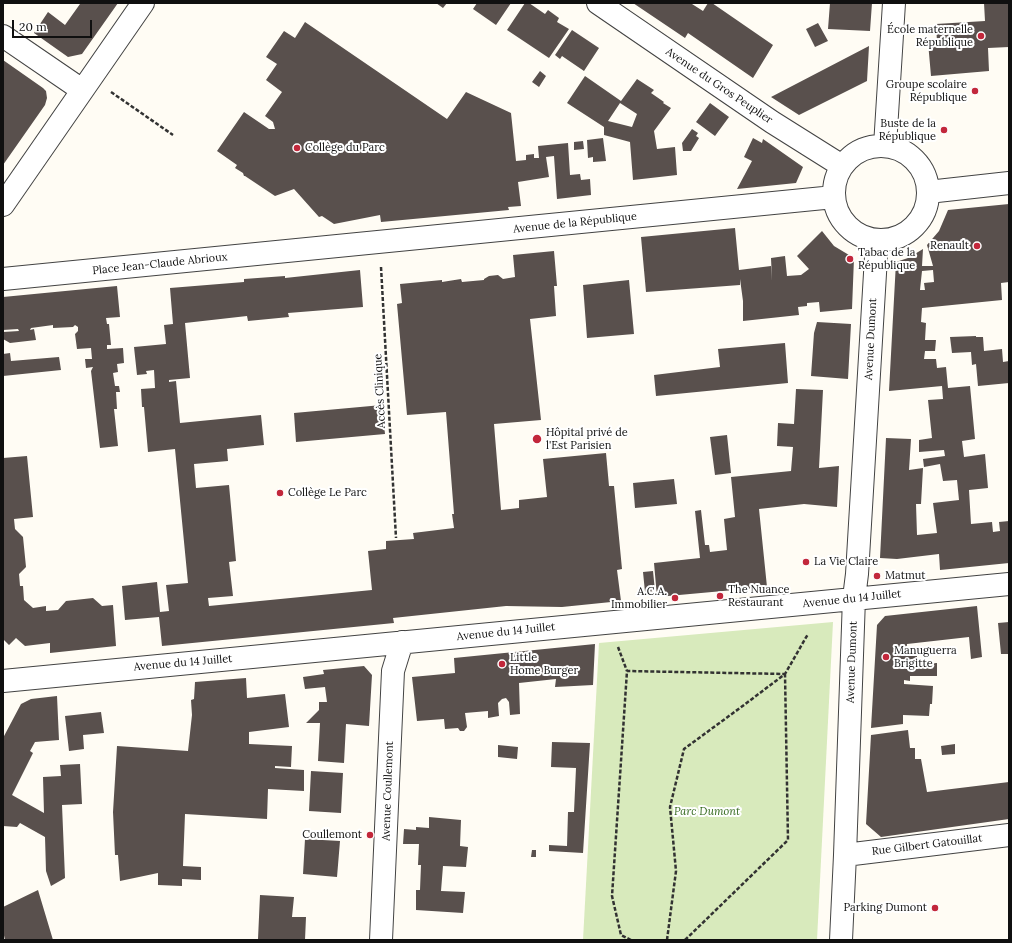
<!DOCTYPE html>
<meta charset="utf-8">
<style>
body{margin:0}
#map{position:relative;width:1012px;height:943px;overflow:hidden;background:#fffcf4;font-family:Lora,serif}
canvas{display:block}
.frame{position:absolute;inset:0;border:4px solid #101010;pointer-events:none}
.scale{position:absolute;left:12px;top:20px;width:80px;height:18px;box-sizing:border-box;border:2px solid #101010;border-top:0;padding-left:5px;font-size:12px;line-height:14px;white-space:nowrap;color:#101010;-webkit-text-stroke:3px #fff;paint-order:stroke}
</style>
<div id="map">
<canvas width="1012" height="943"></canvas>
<div class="frame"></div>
<div class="scale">20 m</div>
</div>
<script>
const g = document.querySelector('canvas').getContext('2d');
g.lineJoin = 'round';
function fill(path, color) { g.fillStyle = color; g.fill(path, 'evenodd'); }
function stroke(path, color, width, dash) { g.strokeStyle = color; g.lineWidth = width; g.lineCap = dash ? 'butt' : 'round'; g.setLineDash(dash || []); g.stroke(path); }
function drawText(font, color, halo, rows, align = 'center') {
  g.font = font + ' Lora,serif'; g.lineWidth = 4; g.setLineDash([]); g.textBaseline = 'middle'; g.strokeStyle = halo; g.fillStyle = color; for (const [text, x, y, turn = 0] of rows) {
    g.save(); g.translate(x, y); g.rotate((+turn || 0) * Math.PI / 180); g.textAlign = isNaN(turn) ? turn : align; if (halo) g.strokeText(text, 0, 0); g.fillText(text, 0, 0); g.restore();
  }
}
fill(new Path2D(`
 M833 622 817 940H583L599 643Z`), '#d8eabc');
fill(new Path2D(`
 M78 3H118L82 54 68 57 34 33 48 12 65 25 80 4Z
 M436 3H447L443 8Z
 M477 3H511L496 25 473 9Z
 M525 3H529L545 14 548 10 559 18 557 22 569 29 549 58 507 30Z
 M633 3H693L692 4 703 11 708 3H712L773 45 753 78 688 33 685 38Z
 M830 3H872L870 31 828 29Z
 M984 3H1009V47L988 48 989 71 931 76 928 42H937L936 24 985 21Z
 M305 22 447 119 466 92 511 113 516 161 526 160V155L534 154V158H539L538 146 568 143 570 175 580 174 581 180 590 179 591 195 557 199 554 156 546 157 549 177 518 182 521 206 508 207 509 210 381 222 380 215 334 224 322 216 319 217 294 189 275 196 245 176H244L243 173 235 168 237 165 217 151 244 112 269 129H275L273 122 265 116 282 92 266 80 277 64 266 57 284 31 295 38Z
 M818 23 828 41 815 47 806 29Z
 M572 30 599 48 584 71 562 56 560 59 555 55Z
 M869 46 867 81 799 115 771 97Z
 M3 60 43 88 46 91 47 98 45 105 3 165Z
 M540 71 546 76 539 87 532 82Z
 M585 76 621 101 637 79 654 90 651 93 664 102 663 103 671 108 654 131 657 149 675 147 677 175 633 180 630 142 604 135V127L567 103ZM620 103 637 114 632 127 608 121Z
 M710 103 729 117 715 136 696 122Z
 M692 129 698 133 696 136 699 138 691 151H683L682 143Z
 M603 138 606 161 593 162V157L588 158 587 140Z
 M753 138 762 143 763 139 803 167 796 183 737 189 752 161 744 157Z
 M583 141 584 149 574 150V142Z
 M1009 204V282L1001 283 1002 300 922 308 921 322 926 323 925 340H936L935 351H925L924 359H936L937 368 946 367 948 388 970 386 975 439 962 441 964 457 985 454 988 488 969 490 971 524 992 522 993 532 1000 531 999 522 1009 521V563L940 570 939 554 897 559 880 558 886 438 911 439 909 470 923 468 921 504H916L917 535 937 533 933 503 959 500 957 480 943 481 940 464 924 467 923 459 945 456 944 450 919 452V440L932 438 928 400 943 399 942 386 889 391 896 262 908 258 923 249 922 266H933L927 245 939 231 948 210ZM933 270 934 282 924 283 925 290H920L922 271Z
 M735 228 739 270 771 266 772 281 771 258 785 256 787 276 801 275 809 269 797 256 822 231 834 246 854 258 852 309 820 312 819 302 807 303V306L798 307 799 315 743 321V301L740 279V285L646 292 641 237Z
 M554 251 557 286H554L556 316 530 319 541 420 494 424 501 510 519 508V500L547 497 543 459 606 453 609 486H614L622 569 617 570 621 601 562 607 506 606 393 618 394 623 162 646 159 617 125 620 122 586 157 582 160 612 169 611 166 585 188 583 175 449 148 452 144 407H142L141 389 155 388 154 370 146 371 147 374 137 375 134 347 166 344 164 325 173 324 170 288 244 282V279L285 276V278L360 270 363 307 288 313 289 317 248 321 247 316 185 323 190 378 169 380V382L176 381 180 423 261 415 264 445 227 449 228 461 194 464 196 488 229 485 236 561 229 562 233 596 208 598 209 606 372 590 368 551 386 549V541L414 539 413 533 454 528 452 514H454L446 412 407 415 397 304 402 303 400 284 442 280V282L461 279 462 282 484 280V279L489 276 498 275 503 279 515 277 513 255Z
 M629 280 634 334 587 338 583 285Z
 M117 286 120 317 106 318 107 324H109L111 345H107V349L123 348 124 363 117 364 118 372 113 373 115 386H119L120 392H116L117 409H114L118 446 100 448 91 371 93 367 86 368 85 359H92L91 348 77 349 75 334 78 331V327L75 325 73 327 53 328V325L31 328 30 330 34 329 36 340 10 343 3 339V332L19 331 18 329 3 330V297Z
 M817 322 851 324 848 379 811 376 814 333Z
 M976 336V337H983L984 351 1002 349 1003 362 1009 361V383L978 386 976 364 972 365 971 352 952 353 950 337Z
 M785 343 788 383 656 396 654 375 720 367 718 349Z
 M10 353 11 361 59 357 61 370 3 376V354Z
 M796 389 823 390 819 468 839 466 837 507 804 504 759 509 767 587 657 597 654 563 700 558 695 511 701 510 705 545H709L710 552 727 550 724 519 735 517 731 477 791 471 793 447 777 446 778 423 794 424Z
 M382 405 385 434 296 442 294 413Z
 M727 435 731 473 715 475 710 437Z
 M27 456 33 517 14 519 15 529 23 537 26 567 19 574 20 586H23L24 600 33 608 46 606V611L58 610 66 601 93 598 102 606 113 605 116 646 50 653V643L25 646 16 638 9 645 3 639V458Z
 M674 479 677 504 635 508 633 483Z
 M653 571 655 591 645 592 643 572Z
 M977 606 982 657 971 659 969 637 907 644 906 656H917V664L937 663V676H910V681L904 680V684L933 686 932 704H930L929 716 903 715V724L871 728 877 625 885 616Z
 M1009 622V654H1001L998 623Z
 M595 644 593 685 555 687 556 679 519 683 520 714 510 715 509 702 506 698 502 699 498 703 499 716 488 718V711L465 713 467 727 464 731H460L458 728 445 729 444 719 417 721 412 677 455 673 454 658Z
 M364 666 372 675 369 726 346 724 344 763 318 761 320 723H306L319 710V702H327L325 687 305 689 303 677 324 674 323 670Z
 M246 678 247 698 285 694 289 727 249 732V744L292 746 291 767 275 766V768L304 770V791L268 789 267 819 185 814 183 866 201 867V880L182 879V886L158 885V873L120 881 118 855H115L113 812 117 746 188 751 192 715 191 700 194 699 195 682Z
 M57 696 59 740 35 742 30 751 33 753 12 795 44 813 43 777 61 776 60 765 80 764 82 804 62 805 65 878 51 886 46 871 45 837 20 823 17 827 3 826V738L21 704 31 699Z
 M101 712 104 733 83 735 84 749 69 751 65 716Z
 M908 730 910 748H915V759H921L927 792 1009 782V819L881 837 866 824 871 735Z
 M552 742 590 743 583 853 549 851V845L567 846 568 812H574L576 768 551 767Z
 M955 744V754L942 755 941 746Z
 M498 745 518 747 517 759 498 757Z
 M311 771 343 773 341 813 309 811Z
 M429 817 461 820 460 846 468 847 466 867 443 866 441 891 465 892 463 913 416 910V890H420L421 865H418L419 844H403L404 829 416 830V827L429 828Z
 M305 839 340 841 337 877 303 874Z
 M532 850H536V857H531Z
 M38 890 53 940H5L3 931V907Z
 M260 895 294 897 292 917H306L305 940 258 939Z`), '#59504d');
const street = new Path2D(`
 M598 3 772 122 842 166
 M3 36 82 90
 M885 146 894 3
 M834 193a47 47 0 1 1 94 0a47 47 0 1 1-94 0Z
 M928 192 1009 183
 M3 205 143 3
 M3 279 834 197
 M3 681 1009 584
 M845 855 1009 835
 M381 940 393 671 402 642
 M841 940 845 855 854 598 857 574 877 240`);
stroke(street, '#434343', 24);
stroke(new Path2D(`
 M111 92 173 135
 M381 267 396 538
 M618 647 627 671
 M631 940 621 935 612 896 627 671 785 674
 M667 940 676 871 670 807 684 749 744 705 785 674 808 634
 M685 940 788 840 785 674`), '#323232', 2.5, [4, 2]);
stroke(street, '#fff', 22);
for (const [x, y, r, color] of [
 [981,36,4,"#c2273b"],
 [975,91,4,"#c2273b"],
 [944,130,4,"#c2273b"],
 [297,148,4,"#c2273b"],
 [977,246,4,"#c2273b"],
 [850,259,4,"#c2273b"],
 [537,439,5,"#c2273b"],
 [280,493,4,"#c2273b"],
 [806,562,4,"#c2273b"],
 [877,576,4,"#c2273b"],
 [720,596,4,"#c2273b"],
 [675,598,4,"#c2273b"],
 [886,657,4,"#c2273b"],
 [502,664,4,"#c2273b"],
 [370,835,4,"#c2273b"],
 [935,908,4,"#c2273b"]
]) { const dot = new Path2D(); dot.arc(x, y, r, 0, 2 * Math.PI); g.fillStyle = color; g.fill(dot); stroke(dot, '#fff', 1.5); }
drawText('11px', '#101010', '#fff', [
 ["École maternelle",973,30,"right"],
 ["République",973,43,"right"],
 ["Groupe scolaire",967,85,"right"],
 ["République",967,98,"right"],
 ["Buste de la",936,124,"right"],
 ["République",936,137,"right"],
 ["Collège du Parc",305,148],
 ["Renault",969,246,"right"],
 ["Tabac de la",858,253],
 ["République",858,266],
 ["Hôpital privé de",546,433],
 ["l'Est Parisien",546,446],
 ["Collège Le Parc",288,493],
 ["La Vie Claire",814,562],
 ["Matmut",885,576],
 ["The Nuance",728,590],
 ["Restaurant",728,603],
 ["A.C.A.",667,592,"right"],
 ["Immobilier",667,605,"right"],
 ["Manuguerra",894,651],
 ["Brigitte",894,664],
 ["Little",510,658],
 ["Home Burger",510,671],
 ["Coullemont",362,835,"right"],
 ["Parking Dumont",927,908,"right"]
], 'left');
drawText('11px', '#101010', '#fff', [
 ["Avenue du Gros Peuplier",719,86,34],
 ["Avenue de la République",575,223,-6],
 ["Place Jean-Claude Abrioux",160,264,-6],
 ["Avenue Dumont",871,339,-87],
 ["Accès Clinique",380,391,-93],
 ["Avenue du 14 Juillet",852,599,-6],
 ["Avenue du 14 Juillet",506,632,-6],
 ["Avenue Dumont",852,662,-88],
 ["Avenue du 14 Juillet",183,663,-5],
 ["Avenue Coullemont",388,791,-88],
 ["Rue Gilbert Gatouillat",927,845,-7]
]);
drawText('italic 11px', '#356a1f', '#fff', [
 ["Parc Dumont",707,812]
]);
</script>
